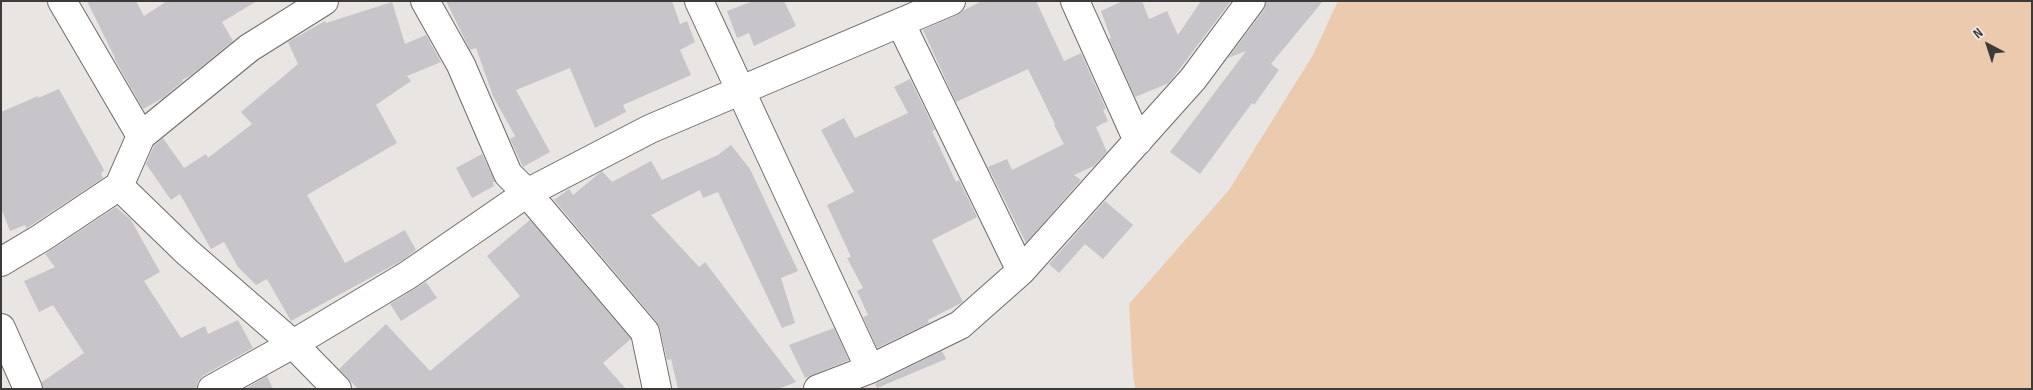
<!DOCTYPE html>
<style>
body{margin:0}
#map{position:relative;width:2033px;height:390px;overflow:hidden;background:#e9e5e2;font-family:"Sofia Sans Condensed",sans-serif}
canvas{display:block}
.frame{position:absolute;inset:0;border:2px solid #3d3b3a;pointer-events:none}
.north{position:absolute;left:1963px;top:20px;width:50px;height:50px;-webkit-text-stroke:4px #e9e5e2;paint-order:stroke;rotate:320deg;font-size:14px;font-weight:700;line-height:20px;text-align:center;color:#3d3b3a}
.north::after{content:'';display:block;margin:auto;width:18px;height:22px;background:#3d3b3a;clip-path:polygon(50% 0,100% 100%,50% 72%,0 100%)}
</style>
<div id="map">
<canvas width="2033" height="390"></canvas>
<div class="frame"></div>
<div class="north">N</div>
</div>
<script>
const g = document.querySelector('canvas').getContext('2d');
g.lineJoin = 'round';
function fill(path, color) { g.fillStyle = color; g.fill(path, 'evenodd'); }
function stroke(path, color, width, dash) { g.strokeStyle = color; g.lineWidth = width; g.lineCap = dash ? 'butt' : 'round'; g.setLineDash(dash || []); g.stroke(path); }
fill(new Path2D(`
 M1338 1H2032V389H1135L1133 374 1129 304 1229 190 1313 55Z`), '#eccaad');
fill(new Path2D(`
 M87 1H136L144 16 167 1H257L222 22 233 41 191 75 182 80 183 81 163 98 143 109 114 58H115Z
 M446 1H672L680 24 687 21 695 42 680 50 691 75 623 105 626 112 595 128 570 68 516 90 550 152 523 167 510 139 515 136 493 96 476 48 470 50Z
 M753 1H784L796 26 754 46 749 33 737 38 727 11Z
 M982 1H1036L1064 61 1081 53 1106 109 1103 110 1108 121 1096 127 1107 152 1094 166 1074 175 1081 180 1026 243 988 167 1007 159 1012 170 1064 144 1054 125 1055 124 1028 69 956 102 923 30 957 15 964 10Z
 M1123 1H1142L1149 19 1167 11 1178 35 1201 1H1231L1169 83 1135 97 1109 39 1111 38 1101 11Z
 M1266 1H1323L1271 64 1279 70 1254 105 1252 103 1200 174 1170 152 1246 51 1228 58 1264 10Z
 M392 2 405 44 426 35 441 62 407 76 411 81 376 105 397 143 307 195 345 263 405 230 416 250 403 260 291 321 267 279 256 285 238 267 224 242 211 249 180 194 171 200 146 164 154 146 163 138 184 168 206 154 208 158 252 124 241 112 298 64 288 42 325 21 326 23Z
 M910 79 935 130 932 131 956 182 959 180 977 217 932 240 963 302 928 320 929 323 877 348 863 317 868 315 857 291 863 288 847 258 851 257 827 205 854 192 821 130 844 118 855 138 908 113 894 87Z
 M59 89 104 170 101 174 103 178 27 228 25 225 10 231 1 208V112L38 96V98Z
 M731 145 750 169 798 271 781 278 795 323 782 328 718 192 703 198 700 190 651 215 699 267 705 262 796 382 778 389H678L671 359 667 360 660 329 657 322 554 200 569 189 573 195 602 171 612 182 651 161 662 180 718 155Z
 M482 154 495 182H493L494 186 472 198 456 168Z
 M1105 201 1133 225 1103 259 1085 244 1059 273 1049 264Z
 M116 207 131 220 160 272 144 281 181 338 205 326 208 334 238 320 253 348 204 375 198 381 196 389H43L42 382 84 353 53 305 39 312 24 281 55 267 45 254Z
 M530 220 631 339 603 363 626 389H358L339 369 386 324 430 371 520 296 487 256Z
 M426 282 437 298 401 321 390 304Z
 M834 328 849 360 805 378 789 345Z
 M942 351 946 359 877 388 875 384Z
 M267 376 273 389H245Z`), '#c7c5c9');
const minor = new Path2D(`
 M62 1 141 136
 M425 1 461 65 508 174 527 193 645 332 657 389
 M699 1 870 369
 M1075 1 1138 141
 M901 24 1021 271
 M119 186 187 252 293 344 337 389
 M1 262 41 238 119 186 141 136 249 48 324 1
 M1 328 28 389
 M212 389 293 344 408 275 527 193 650 129 951 1
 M818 389 870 369 960 325 1021 271 1193 79 1251 1`);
stroke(minor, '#6e6b69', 30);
stroke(minor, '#fff', 28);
</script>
